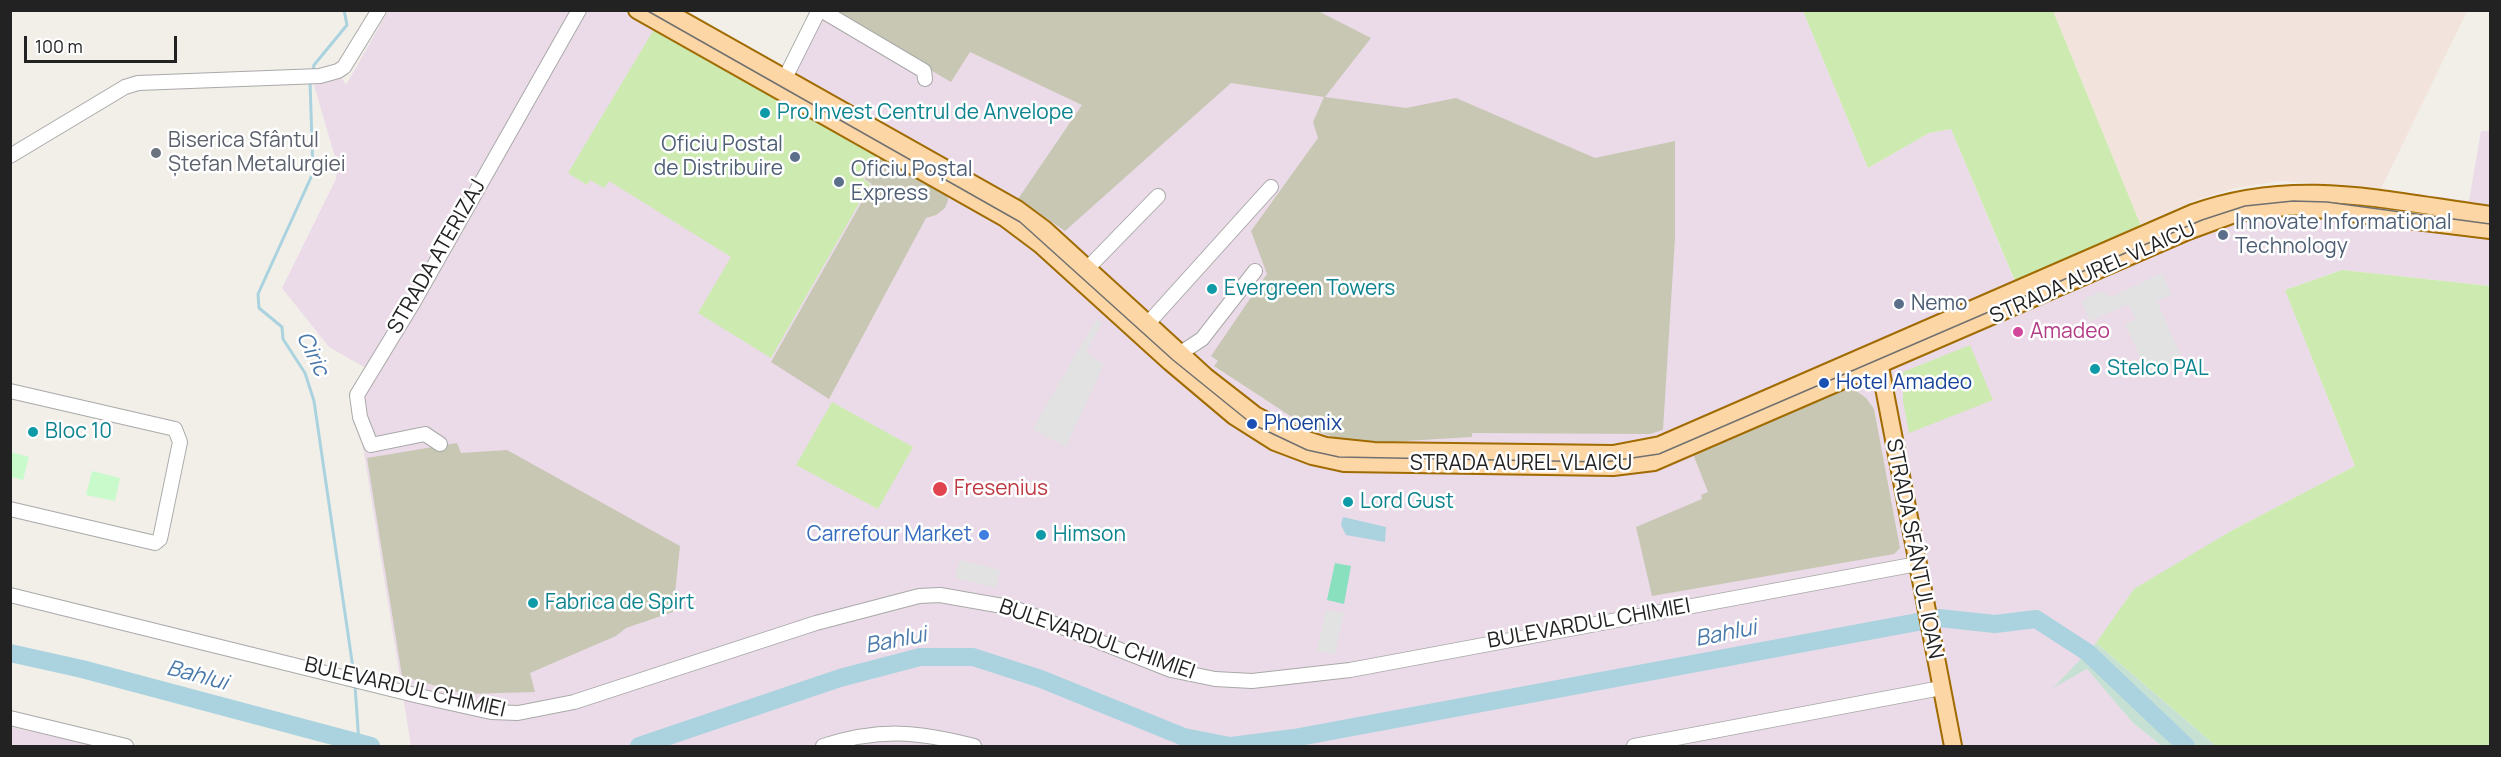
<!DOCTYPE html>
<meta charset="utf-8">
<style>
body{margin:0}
#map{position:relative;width:2501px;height:757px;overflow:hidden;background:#f2efe9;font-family:Manrope,sans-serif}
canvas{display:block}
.frame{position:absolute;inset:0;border:12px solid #222;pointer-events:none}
.scale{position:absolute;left:24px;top:36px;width:153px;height:27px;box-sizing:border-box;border:3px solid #222;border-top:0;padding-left:8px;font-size:18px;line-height:21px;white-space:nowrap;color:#222;-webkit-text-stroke:4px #fff;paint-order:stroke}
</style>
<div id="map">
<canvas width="2501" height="757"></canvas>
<div class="frame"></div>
<div class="scale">100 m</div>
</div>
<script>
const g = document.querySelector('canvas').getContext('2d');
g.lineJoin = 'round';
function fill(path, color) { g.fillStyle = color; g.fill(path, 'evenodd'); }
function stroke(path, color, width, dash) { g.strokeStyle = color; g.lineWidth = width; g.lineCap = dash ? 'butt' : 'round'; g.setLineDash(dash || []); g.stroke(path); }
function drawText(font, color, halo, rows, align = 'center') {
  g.font = font + ' Manrope,sans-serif'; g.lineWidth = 5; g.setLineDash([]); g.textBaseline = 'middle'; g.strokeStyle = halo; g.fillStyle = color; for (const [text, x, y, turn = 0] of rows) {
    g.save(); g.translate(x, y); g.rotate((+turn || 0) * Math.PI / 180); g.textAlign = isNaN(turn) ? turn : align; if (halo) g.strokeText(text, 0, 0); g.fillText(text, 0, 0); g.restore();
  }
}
fill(new Path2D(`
 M388 11H638L780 96 797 69 827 11H1803L1868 168 1929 133 1951 129 2026 308 2242 219 2309 213 2377 220 2381 189 2469 201 2481 131H2490V286L2342 270 2285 290 2355 466 2231 531 2195 554 2096 643 2055 686 2087 669 2133 723 2162 746H411L355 397 371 371 329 347 282 288 336 179 337 164 314 85 341 77 346 85Z
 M11 727 96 746H11Z`), '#ebdbe8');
fill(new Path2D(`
 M2053 11H2467L2381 189 2280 181 2236 188 2193 201 2141 226Z`), '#f3e3dd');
fill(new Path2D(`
 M830 11H1318L1371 38 1325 97 1406 108 1456 98 1595 158 1675 141V238L1663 430 1650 434 1472 433V437L1354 444 1293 423 1295 419 1214 366 1218 361 1211 356 1267 274 1251 231 1318 138 1313 122 1324 97 1231 83 1065 231 1018 199 1082 105 970 52 951 82Z
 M879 155 947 194 948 200 945 208 936 215 926 218 829 399 771 362 872 184 865 179Z
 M1844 389 1855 390 1866 398 1874 409 1900 548 1894 554 1652 596 1636 527 1702 499 1701 495 1708 492 1693 454Z
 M457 443 461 453 507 450 680 546 673 612 626 628 616 636 530 673 535 692 464 694 402 676 367 458Z`), '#c7c7b4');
fill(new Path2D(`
 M1803 11H2053L2141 226 2015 281 1951 129 1929 133 1868 168Z
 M656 26 877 154 863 179 870 184 771 358 698 313 731 257 609 181 604 188 590 180 587 185 568 173Z
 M2342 270 2490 286V746H2216L2096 643 2134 589 2231 531 2355 466 2285 290Z
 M1970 345 1993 400 1909 433 1903 401V372Z
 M832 402 913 447 878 509 796 465Z`), '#cdebb0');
fill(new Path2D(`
 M2096 643 2216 746H2162L2133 723 2087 669 2053 688Z`), '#c6e0d4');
fill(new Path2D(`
 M11 452 29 457 23 480 11 477Z
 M92 471 120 478 115 501 86 495Z`), '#c8facc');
fill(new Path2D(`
 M1335 563 1351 566 1344 604 1327 600Z`), '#88e0be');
fill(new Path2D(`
 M2162 273 2172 295 2157 301 2182 358 2148 374 2125 324 2136 319 2128 305 2090 321 2081 301 2101 291 2111 297Z
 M1096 319 1102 323 1086 352 1104 364 1066 447 1033 429Z
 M960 560 1000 570 996 588 955 578Z
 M1326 610 1344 613 1335 654 1317 651Z`), '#e2e2e2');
fill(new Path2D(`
 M1343 517 1386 527 1385 542 1346 535 1341 525Z`), '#aad3df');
stroke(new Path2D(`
 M313 72 314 65 347 25 344 10
 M310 81 313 173 258 294 259 308 282 327 283 339 305 373 314 401 354 675
 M355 685 359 744`), '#aad3df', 3);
stroke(new Path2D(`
 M10 653 82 669 371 746
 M639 746 840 678 920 657H973L1041 679 1184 737 1230 746
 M1231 746 1294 738 1939 618 1995 624 2036 619 2087 652 2186 746`), '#aad3df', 18);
const minor = new Path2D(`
 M821 10 924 71 925 79
 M781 86 819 10
 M10 156 125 87 138 83 320 76 338 71 344 67 379 10
 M1081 275 1158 196
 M1142 330 1271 187
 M1179 354 1202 339 1255 271
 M10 391 175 429 180 442 160 539 155 543 10 509
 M440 444 425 434 371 445 360 417 357 395 413 303 579 10
 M10 595 419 696 491 712 518 713 574 702 816 623 919 596 940 595 1014 608 1171 670 1215 679 1252 681 1350 670 1917 564
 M10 718 126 746
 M823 746C879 728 918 731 974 746
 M1634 746 1941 688`);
const major = new Path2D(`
 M637 10 1005 218 1041 245 1170 362 1234 416 1275 442 1312 456 1344 463 1613 467 1654 462 2188 231 2237 213 2293 206 2490 230
 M664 10 1017 209 1044 229 1205 376 1255 415 1295 436 1326 446 1374 451 1613 454 1660 445 2193 213C2296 176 2386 201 2490 215
 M1874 357 1881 372 1953 746`);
stroke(minor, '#a9a9a9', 16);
stroke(major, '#a06b00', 20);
stroke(minor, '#fff', 14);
stroke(major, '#fcd6a4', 16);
stroke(new Path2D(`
 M646 10 1020 222 1173 360 1252 424 1307 450 1339 457 1605 462 1659 454 2202 220 2245 206 2293 201 2327 202 2490 224`), '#707070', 1.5);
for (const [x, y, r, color] of [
 [765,113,6,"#0f9aa8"],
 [156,153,6,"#6b7280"],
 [795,157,6,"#5c6f8a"],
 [839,182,6,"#5c6f8a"],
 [2223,235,6,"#5c6f8a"],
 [1212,289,6,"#0f9aa8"],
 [1899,304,6,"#5c6f8a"],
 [2018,332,6,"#d1479c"],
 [2095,369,6,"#0f9aa8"],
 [1824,383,6,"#1a4fb4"],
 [1252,424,6,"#1a4fb4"],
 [33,432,6,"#0f9aa8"],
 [940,489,8,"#e0444e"],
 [1348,502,6,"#0f9aa8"],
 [984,535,6,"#3f7fe0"],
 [1041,535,6,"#0f9aa8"],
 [533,603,6,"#0f9aa8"]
]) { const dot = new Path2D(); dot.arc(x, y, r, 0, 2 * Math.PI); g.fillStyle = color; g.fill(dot); stroke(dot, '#fff', 2); }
drawText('21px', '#0d838f', '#fff', [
 ["Pro Invest Centrul de Anvelope",777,113],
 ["Evergreen Towers",1224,289],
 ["Stelco PAL",2107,369],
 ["Bloc 10",45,432],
 ["Lord Gust",1360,502],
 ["Himson",1053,535],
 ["Fabrica de Spirt",545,603]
], 'left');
drawText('21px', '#5b616d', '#fff', [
 ["Biserica Sfântul",168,141],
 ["Ștefan Metalurgiei",168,165]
], 'left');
drawText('21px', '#4e5e75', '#fff', [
 ["Oficiu Postal",783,145,"right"],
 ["de Distribuire",783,169,"right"],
 ["Oficiu Poștal",851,170],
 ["Express",851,194],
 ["Innovate Informational",2235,223],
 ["Technology",2235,247],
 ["Nemo",1911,304]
], 'left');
drawText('21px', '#222', '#fff', [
 ["STRADA ATERIZAJ",437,257,-60],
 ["STRADA AUREL VLAICU",2093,273,-24],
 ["STRADA AUREL VLAICU",1521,464],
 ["STRADA SFÂNTUL IOAN",1914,549,79],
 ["BULEVARDUL CHIMIEI",1589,624,-10],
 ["BULEVARDUL CHIMIEI",1097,640,19],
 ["BULEVARDUL CHIMIEI",405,688,13]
]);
drawText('21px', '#b23c85', '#fff', [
 ["Amadeo",2030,332]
], 'left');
drawText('21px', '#164399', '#fff', [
 ["Hotel Amadeo",1836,383],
 ["Phoenix",1264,424]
], 'left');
drawText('21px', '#be3a42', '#fff', [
 ["Fresenius",954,489]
], 'left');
drawText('21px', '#366cbe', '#fff', [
 ["Carrefour Market",972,535]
], 'right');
drawText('italic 22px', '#4a7aab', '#fff', [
 ["Ciric",312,354,64],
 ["Bahlui",1726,634,-11],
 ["Bahlui",896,641,-11],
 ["Bahlui",197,676,15]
]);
</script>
